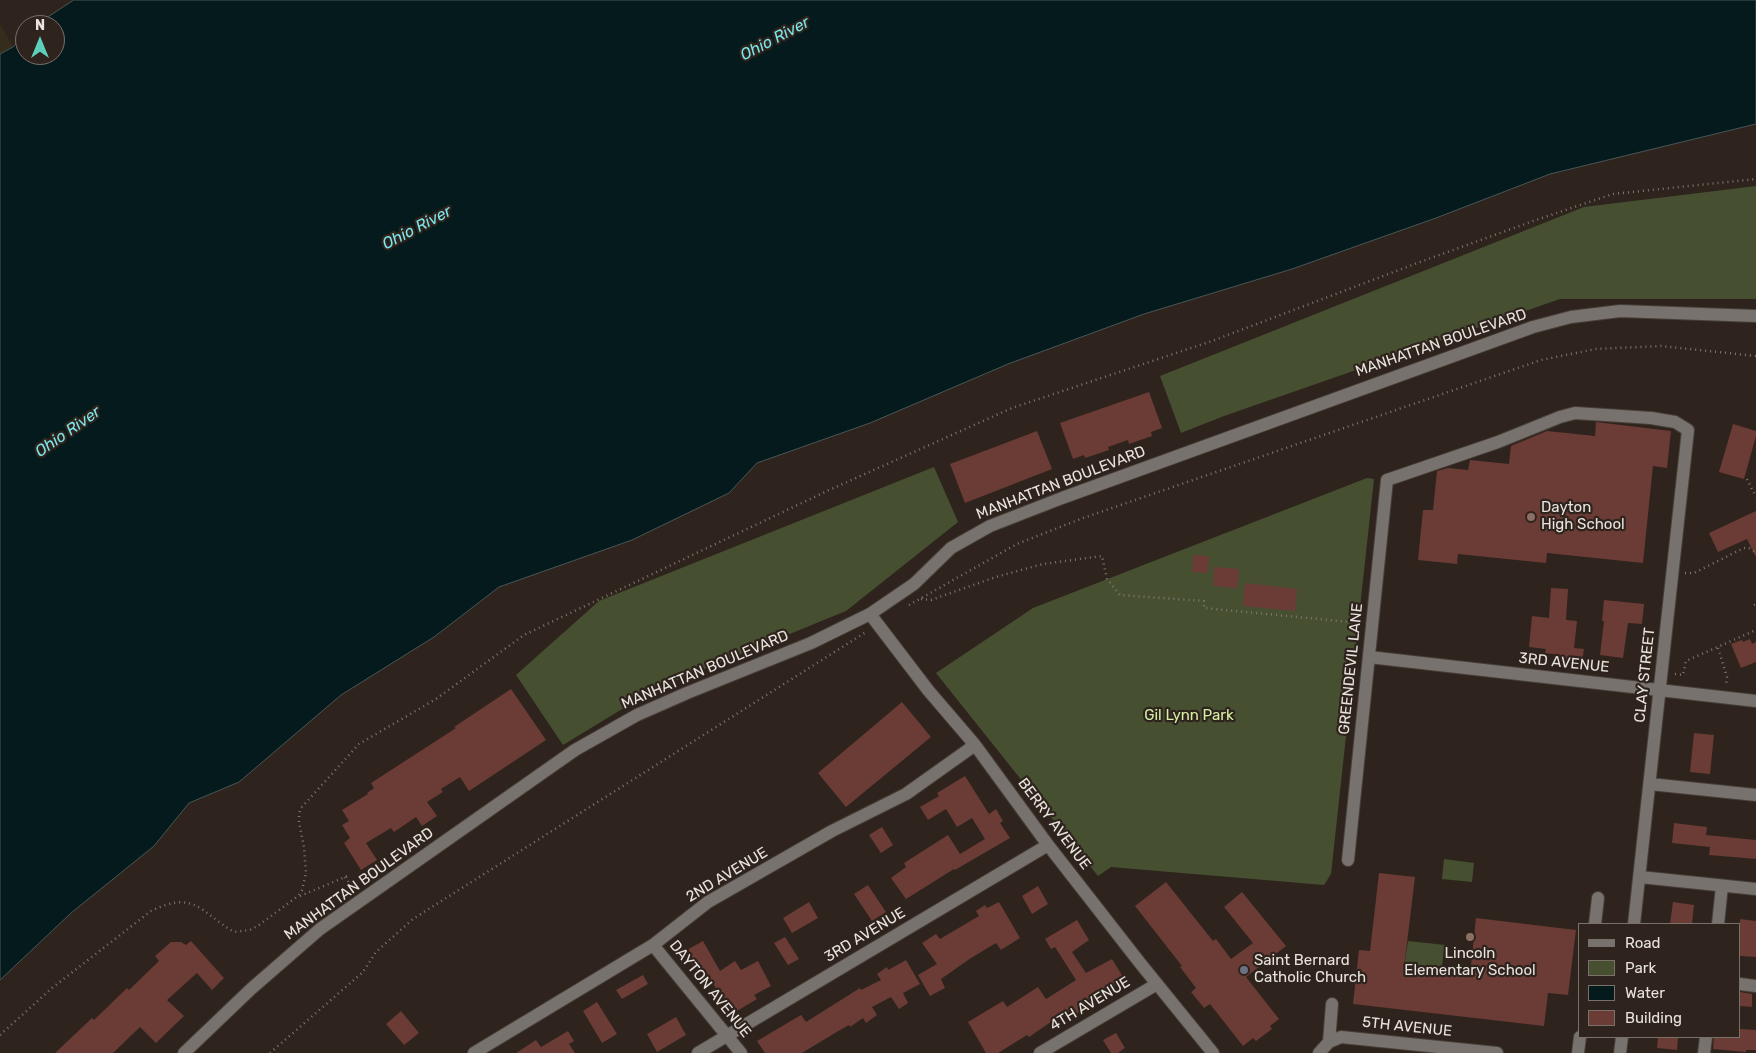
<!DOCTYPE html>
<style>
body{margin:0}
#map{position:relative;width:1756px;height:1053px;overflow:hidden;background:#2e241d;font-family:Rubik,sans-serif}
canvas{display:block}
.legend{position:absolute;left:1578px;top:923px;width:162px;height:115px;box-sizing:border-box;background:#2e241d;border:1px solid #79706a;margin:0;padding:6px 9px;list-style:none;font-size:15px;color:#e9e3de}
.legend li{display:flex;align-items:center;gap:10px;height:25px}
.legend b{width:25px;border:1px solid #79706a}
.north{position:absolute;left:15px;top:15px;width:50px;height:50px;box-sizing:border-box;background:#2e241d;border:1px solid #79706a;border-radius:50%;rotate:0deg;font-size:14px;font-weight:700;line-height:20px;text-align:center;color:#e9e3de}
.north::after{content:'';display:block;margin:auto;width:18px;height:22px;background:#5dceb9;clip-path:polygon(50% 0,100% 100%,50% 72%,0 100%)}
</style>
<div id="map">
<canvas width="1756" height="1053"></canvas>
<ul class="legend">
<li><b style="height:6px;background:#77726e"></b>Road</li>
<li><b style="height:14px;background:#465031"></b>Park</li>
<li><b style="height:14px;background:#051a1c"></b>Water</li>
<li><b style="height:14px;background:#6b3b35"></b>Building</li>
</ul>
<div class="north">N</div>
</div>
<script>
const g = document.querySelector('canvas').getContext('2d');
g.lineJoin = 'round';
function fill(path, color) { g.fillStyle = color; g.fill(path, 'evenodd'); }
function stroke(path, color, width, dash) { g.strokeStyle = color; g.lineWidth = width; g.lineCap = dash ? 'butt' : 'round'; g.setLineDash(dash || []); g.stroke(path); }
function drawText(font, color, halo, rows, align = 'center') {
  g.font = font + ' Rubik,sans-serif'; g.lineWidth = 4.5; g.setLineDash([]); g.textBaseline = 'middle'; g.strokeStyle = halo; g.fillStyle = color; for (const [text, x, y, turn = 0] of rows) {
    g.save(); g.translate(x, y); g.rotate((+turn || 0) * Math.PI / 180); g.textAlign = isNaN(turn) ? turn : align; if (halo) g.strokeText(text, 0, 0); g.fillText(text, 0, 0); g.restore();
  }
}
fill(new Path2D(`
 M0 24 13 47 0 54Z`), '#342d1c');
fill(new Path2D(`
 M1756 186V299H1560L1224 416 1181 433 1160 376 1584 207Z
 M934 467 958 522 846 611 655 689 563 745 516 675 599 601Z
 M1367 478 1374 479 1331 874 1324 885 1111 867 1098 876 936 673 1033 608Z
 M1444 859 1474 863 1472 882 1442 879Z
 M1408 941 1445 945 1441 972 1404 968Z`), '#465031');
const water = new Path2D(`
 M74 0H1756V124L1550 174 1436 218 1292 269 1144 314 1008 364 870 423 757 463 729 493 632 540 499 587 434 637 341 695 239 782 189 803 154 846 71 913 0 980V54L13 47 25 35V55H55V25H36Z`);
fill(water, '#051a1c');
stroke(water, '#495656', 1);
fill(new Path2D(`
 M1149 392 1162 428 1151 432 1152 436 1129 444 1128 440 1108 447 1109 450 1085 458 1084 455 1073 459 1060 423Z
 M1596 422 1671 431 1667 468 1653 466 1643 563 1547 553 1546 563 1458 554 1457 564 1418 560 1423 510H1433L1437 471 1448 468 1468 470 1470 460 1509 464 1511 446 1547 431 1595 436Z
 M1733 424 1756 431V436L1744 479 1719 472Z
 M1037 431 1052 469 965 503 950 464Z
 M1756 511V557L1747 539 1718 552 1709 533Z
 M1193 555 1209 556 1208 573 1192 572Z
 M1214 567 1239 569 1237 588 1213 586Z
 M1245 583 1297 589 1295 611 1243 606Z
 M1551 588 1568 589 1566 620 1577 621 1574 648 1584 649 1582 662 1560 660V655L1545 653 1546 649 1529 647 1532 616 1549 618Z
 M1604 600 1644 604 1642 624 1628 623 1623 658 1600 655 1604 621H1602Z
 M1750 639 1752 644 1756 642V662L1741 668 1731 644 1742 640 1743 642Z
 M511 689 546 740 469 791 460 777 441 789 443 792 427 802 437 816 422 826 416 817 394 832 391 828 366 843 377 860 361 870 344 843 350 838 342 825 349 821 342 810 368 794 367 793 374 788 371 783 456 728 454 727Z
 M902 702 931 737 846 807 818 773Z
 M1694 733 1714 735 1710 774 1690 772Z
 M965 776 989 814 996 809 1003 821 1000 823 1010 838 955 870 954 869 906 899 891 878 906 867 904 863 948 835 960 854 985 839 972 818 957 827 946 809 928 820 920 807 939 796 937 793Z
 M1674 823 1707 827 1706 835 1756 840V859L1709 855 1710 847 1672 843Z
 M882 827 893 845 881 853 869 835Z
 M1379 873 1415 877 1404 968 1470 975 1476 918 1576 930 1568 995 1548 993 1544 1026 1353 1004 1359 950 1370 951Z
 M1166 882 1213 941 1216 939 1231 959 1253 943 1224 907 1242 892 1286 946 1246 977 1279 1019 1270 1026 1272 1029 1256 1041 1253 1038 1243 1046 1210 1004 1204 1008 1191 992 1196 988 1180 967 1182 966 1135 906Z
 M868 885 886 912 872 921 854 894Z
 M1038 886 1048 904 1032 914 1022 896Z
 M809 902 818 918 792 933 783 918Z
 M999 902 1020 938 1001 950 996 943 971 958 941 979 945 988 930 996 918 975 937 964 922 943 936 934 940 939 979 916 976 911 985 905 987 908Z
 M1673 902 1694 905 1692 924H1670Z
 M1740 919 1756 921V957L1740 956Z
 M1077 920 1089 940 1072 952 1086 973 1112 959 1125 980 1079 1008 1081 1011 1068 1019 1064 1013 1029 1037 1027 1035 998 1053H986L968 1022 1003 1001 1007 1007 1038 987 1046 999 1076 980 1055 947 1051 949 1045 939Z
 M785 937 799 959 788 965 774 943Z
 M191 941 224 978 212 990 197 973 167 1000 184 1016 156 1043 140 1027 113 1053H55L92 1018 94 1020 127 988 129 990 159 961 155 956 171 942H181L186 945Z
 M703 941 720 971 735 961 741 970 758 961 771 986 754 995 757 999 727 1017 717 1001 722 998 704 969 697 973 685 951Z
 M906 960 920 984 903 993 908 1003 899 1009 891 997 872 1007 877 1015 866 1023 863 1018 850 1027 849 1025 835 1033 802 1053H765L757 1041 801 1015 806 1022 860 988 861 990 881 980 877 974 887 967 888 970Z
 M643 975 648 984 622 999 616 990Z
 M1740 992 1752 994V1007L1740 1006Z
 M597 1002 617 1034 602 1043 583 1011Z
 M401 1011 419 1033 404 1045 386 1024Z
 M676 1017 686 1035 657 1052 647 1034Z
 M1740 1029 1756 1030V1050H1746V1052L1713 1049 1714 1037H1740Z
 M568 1031 574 1041 569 1044 575 1053H516L536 1040 541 1047Z
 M1116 1033 1125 1048 1118 1053H1111L1103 1040Z
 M1658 1037H1678L1677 1050 1657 1048Z`), '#6b3b35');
const minor = new Path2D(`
 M870 614 928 690 975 745 1048 845 1140 963 1213 1053
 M1369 657 1756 701
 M1650 784 1756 795
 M1348 860 1387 480 1498 442 1560 417 1575 413 1651 418 1675 422 1688 430 1634 924
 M1640 877 1756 889
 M1595 924 1598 898
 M1718 924 1722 886
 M653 945 741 1053
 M1740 984 1756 986
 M1329 1042 1332 1004
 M184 1053 251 989 320 929 575 750 637 715 687 693 811 643 870 614 914 584 951 548 990 526 1062 498 1533 327 1571 317 1620 311 1756 316
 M474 1053 653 945 708 902 832 831 906 794 975 745
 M698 1053 1048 845
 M1040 1053 1157 984
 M1319 1053 1329 1042 1341 1037 1497 1053
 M1578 1053 1580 1037
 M1620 1053 1622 1037
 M1704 1053 1706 1037`);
stroke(minor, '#483f38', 14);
stroke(new Path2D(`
 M1747 479 1756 497
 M1685 573H1694L1744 548H1749L1756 553
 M921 599 931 600 996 577 1043 564 1102 556 1107 579 1120 595 1204 601V608L1360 623
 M909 605 1017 544 1083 518 1541 360 1596 349 1661 346 1756 356
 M1754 605 1756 604
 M1718 648 1727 677 1726 686
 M1675 674 1683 675 1686 661 1756 630
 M345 877 354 890
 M300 896 350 875
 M0 1035 52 988 151 911C195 890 199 911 234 932L250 930 259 925 298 896 302 890 306 873 304 847 299 822V814L301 808 359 744 436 699 524 635 827 491 1012 408 1212 341 1420 262 1536 220 1613 194 1756 179
 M270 1053 363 972 376 952 413 919 866 632`), '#7f7771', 2.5, [1, 4]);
stroke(minor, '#77726e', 12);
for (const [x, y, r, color] of [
 [1531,517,5,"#8d6e63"],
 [1470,937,5,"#8d6e63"],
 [1244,970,5,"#6b7280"]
]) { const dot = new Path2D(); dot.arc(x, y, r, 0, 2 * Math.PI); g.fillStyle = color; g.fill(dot); stroke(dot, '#2e241d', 2); }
drawText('15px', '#e9e3de', '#2e241d', [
 ["MANHATTAN BOULEVARD",1441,343,-19],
 ["MANHATTAN BOULEVARD",1061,483,-21],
 ["3RD AVENUE",1564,663,6],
 ["GREENDEVIL LANE",1351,669,-84],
 ["MANHATTAN BOULEVARD",705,670,-23],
 ["CLAY STREET",1645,675,-84],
 ["BERRY AVENUE",1054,824,53],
 ["2ND AVENUE",727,875,-31],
 ["MANHATTAN BOULEVARD",359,884,-36],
 ["3RD AVENUE",865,935,-31],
 ["DAYTON AVENUE",710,989,51],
 ["4TH AVENUE",1090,1004,-31],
 ["5TH AVENUE",1407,1027,6]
]);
drawText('15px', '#e9e3de', '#2e241d', [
 ["Dayton",1541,508],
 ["High School",1541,525],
 ["Lincoln",1470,954,"center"],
 ["Elementary School",1470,971,"center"],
 ["Saint Bernard",1254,961],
 ["Catholic Church",1254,978]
], 'left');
drawText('15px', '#d7efa5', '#2e241d', [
 ["Gil Lynn Park",1189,716]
]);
drawText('italic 16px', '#7ce6ec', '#2e241d', [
 ["Ohio River",775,39,-28],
 ["Ohio River",417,228,-28],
 ["Ohio River",68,432,-35]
]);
</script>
